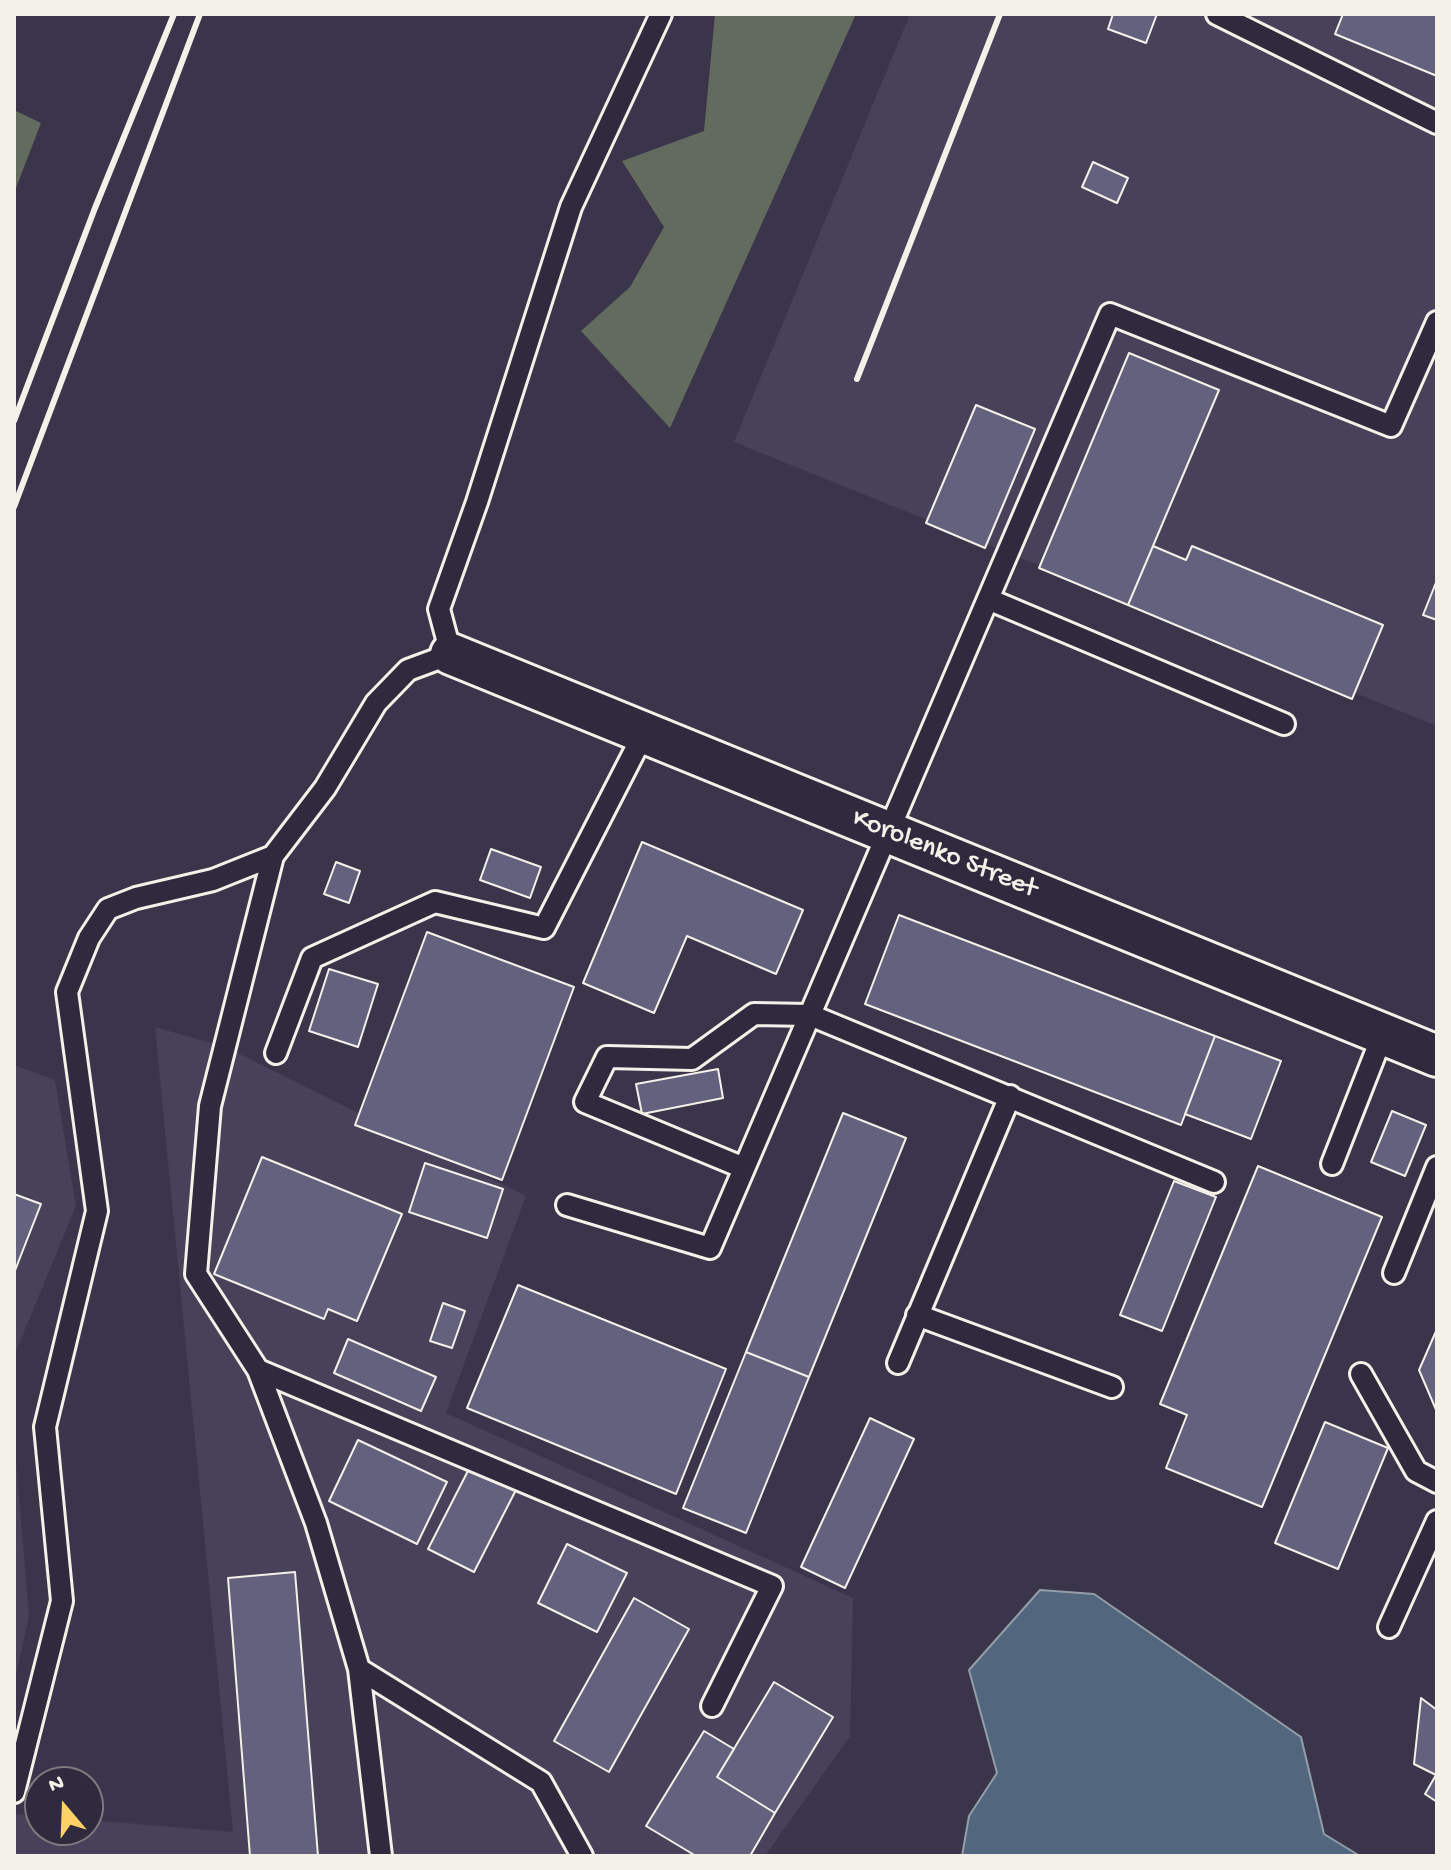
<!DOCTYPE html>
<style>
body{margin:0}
#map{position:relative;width:1451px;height:1870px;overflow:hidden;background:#3a354a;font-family:"Gochi Hand",sans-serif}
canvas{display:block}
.frame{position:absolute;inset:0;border:16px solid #f4f1e8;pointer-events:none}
.north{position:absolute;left:24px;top:1766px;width:80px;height:80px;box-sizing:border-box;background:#2f2a3d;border:2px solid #7e7a81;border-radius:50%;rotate:341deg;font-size:22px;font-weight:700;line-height:32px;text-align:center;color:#f4f1e8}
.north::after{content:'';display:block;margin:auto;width:28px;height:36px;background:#ffd166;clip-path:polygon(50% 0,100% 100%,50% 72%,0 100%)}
</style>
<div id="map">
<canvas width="1451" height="1870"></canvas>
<div class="frame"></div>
<div class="north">N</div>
</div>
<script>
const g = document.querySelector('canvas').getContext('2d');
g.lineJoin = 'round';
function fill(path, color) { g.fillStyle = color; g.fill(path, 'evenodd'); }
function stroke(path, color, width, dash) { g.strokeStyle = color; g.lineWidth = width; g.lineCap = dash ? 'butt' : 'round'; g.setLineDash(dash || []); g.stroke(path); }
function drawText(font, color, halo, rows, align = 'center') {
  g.font = font + ' "Gochi Hand",sans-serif'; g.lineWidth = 6; g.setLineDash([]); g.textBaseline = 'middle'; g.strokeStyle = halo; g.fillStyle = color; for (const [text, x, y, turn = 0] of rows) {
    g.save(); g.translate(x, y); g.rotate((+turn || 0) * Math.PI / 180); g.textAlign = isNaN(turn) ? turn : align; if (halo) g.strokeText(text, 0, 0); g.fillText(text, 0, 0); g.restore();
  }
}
fill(new Path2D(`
 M910 14H1437V726L734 442Z
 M155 1027 225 1047 526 1196 446 1413 853 1598 850 1736 765 1856H14V1814L40 1816V1830H88V1820L233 1832Z
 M14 1065 55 1080 76 1206 14 1356Z
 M14 1438 29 1616 14 1684Z`), '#47425a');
fill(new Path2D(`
 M715 14H856L670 428 581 331 630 287 664 227 622 161 704 131Z
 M14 110 41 123 14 193Z`), '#636a5e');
const water = new Path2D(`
 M1040 1590 1094 1594 1301 1737 1324 1834 1360 1856H962L969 1816 997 1773 969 1670Z`);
fill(water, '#52667d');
stroke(water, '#939ea8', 2);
const building = new Path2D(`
 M1113 14H1157L1146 43 1108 29Z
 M1343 14H1437V76L1335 34Z
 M1093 162 1128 178 1117 203 1082 187Z
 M1129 353 1219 390 1128 605 1039 568Z
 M976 405 1035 429 985 548 926 523Z
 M1153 546 1186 560 1192 546 1383 625 1352 699 1128 605Z
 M1437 580V620L1423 615Z
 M642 842 803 910 776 974 687 936 654 1013 583 983Z
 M491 849 541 867 530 898 480 880Z
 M336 862 360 871 349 903 324 894Z
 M899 915 1215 1036 1181 1125 865 1004Z
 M427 932 574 987 502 1180 355 1125Z
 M329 969 378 984 358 1047 309 1031Z
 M1215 1036 1281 1061 1251 1139 1185 1114Z
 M718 1069 723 1098 642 1114 636 1084Z
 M1392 1111 1426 1125 1405 1176 1371 1162Z
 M843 1113 906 1138 809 1377 746 1352Z
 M262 1157 402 1214 357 1321 328 1309 324 1319 214 1274Z
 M425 1163 503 1189 487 1238 409 1212Z
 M1258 1166 1382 1217 1262 1507 1166 1468 1187 1415 1160 1404Z
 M1174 1181 1216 1197 1162 1331 1120 1315Z
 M14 1194 41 1204 14 1273Z
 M518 1285 726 1369 676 1494 467 1408Z
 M443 1303 465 1311 452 1348 430 1341Z
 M1437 1329V1412L1419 1370Z
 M348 1339 436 1377 421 1411 334 1373Z
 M746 1352 809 1377 746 1533 683 1508Z
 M870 1418 914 1439 845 1588 801 1567Z
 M1325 1422 1388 1448 1338 1569 1275 1543Z
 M358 1440 447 1482 417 1544 329 1501Z
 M473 1461 519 1484 474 1572 428 1549Z
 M567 1544 627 1573 597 1632 538 1603Z
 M295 1572 318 1856H250L228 1578Z
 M634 1598 689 1629 609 1772 554 1741Z
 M774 1682 833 1717 775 1813 717 1777Z
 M1421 1698 1437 1710V1802L1425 1794 1436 1775 1414 1764Z
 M704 1731 734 1749 717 1777 775 1813 750 1856H696L646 1826Z`);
fill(building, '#64617f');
stroke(building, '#f4f1e8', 2);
const lane = new Path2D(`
 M1217 14 1437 123
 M988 599 1284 724
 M273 856 210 1106 196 1274 258 1370 316 1523 359 1669 381 1856
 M276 1053 312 958 435 902 544 928 644 733
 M1332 1164 1383 1034
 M744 1168 585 1102 607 1057 692 1059 754 1014 810 1015 1214 1182
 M567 1205 710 1248 1110 314 1391 426 1437 322
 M1394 1273 1437 1167
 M917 1315 1112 1387
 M898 1363 1010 1096
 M258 1370 772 1586 712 1706
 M1361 1374 1416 1471 1437 1482
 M1389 1627 1437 1521
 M359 1669 541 1782 582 1856
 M14 1792 62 1601 45 1427 97 1211 67 992 89 938 108 909 136 898 213 880 273 856 325 788 376 703 408 670 451 654 439 609 477 502 571 207 661 14`);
const street = new Path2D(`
 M451 654 1437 1056`);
stroke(lane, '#f4f1e8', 26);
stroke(street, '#f4f1e8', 46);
stroke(lane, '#2f2a3d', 20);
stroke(street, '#2f2a3d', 40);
stroke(new Path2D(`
 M857 379 1000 14
 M14 421 95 208 174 14
 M14 507 200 14`), '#f4f1e8', 6);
drawText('28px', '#f4f1e8', '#2f2a3d', [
 ["Korolenko Street",944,855,22]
]);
</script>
